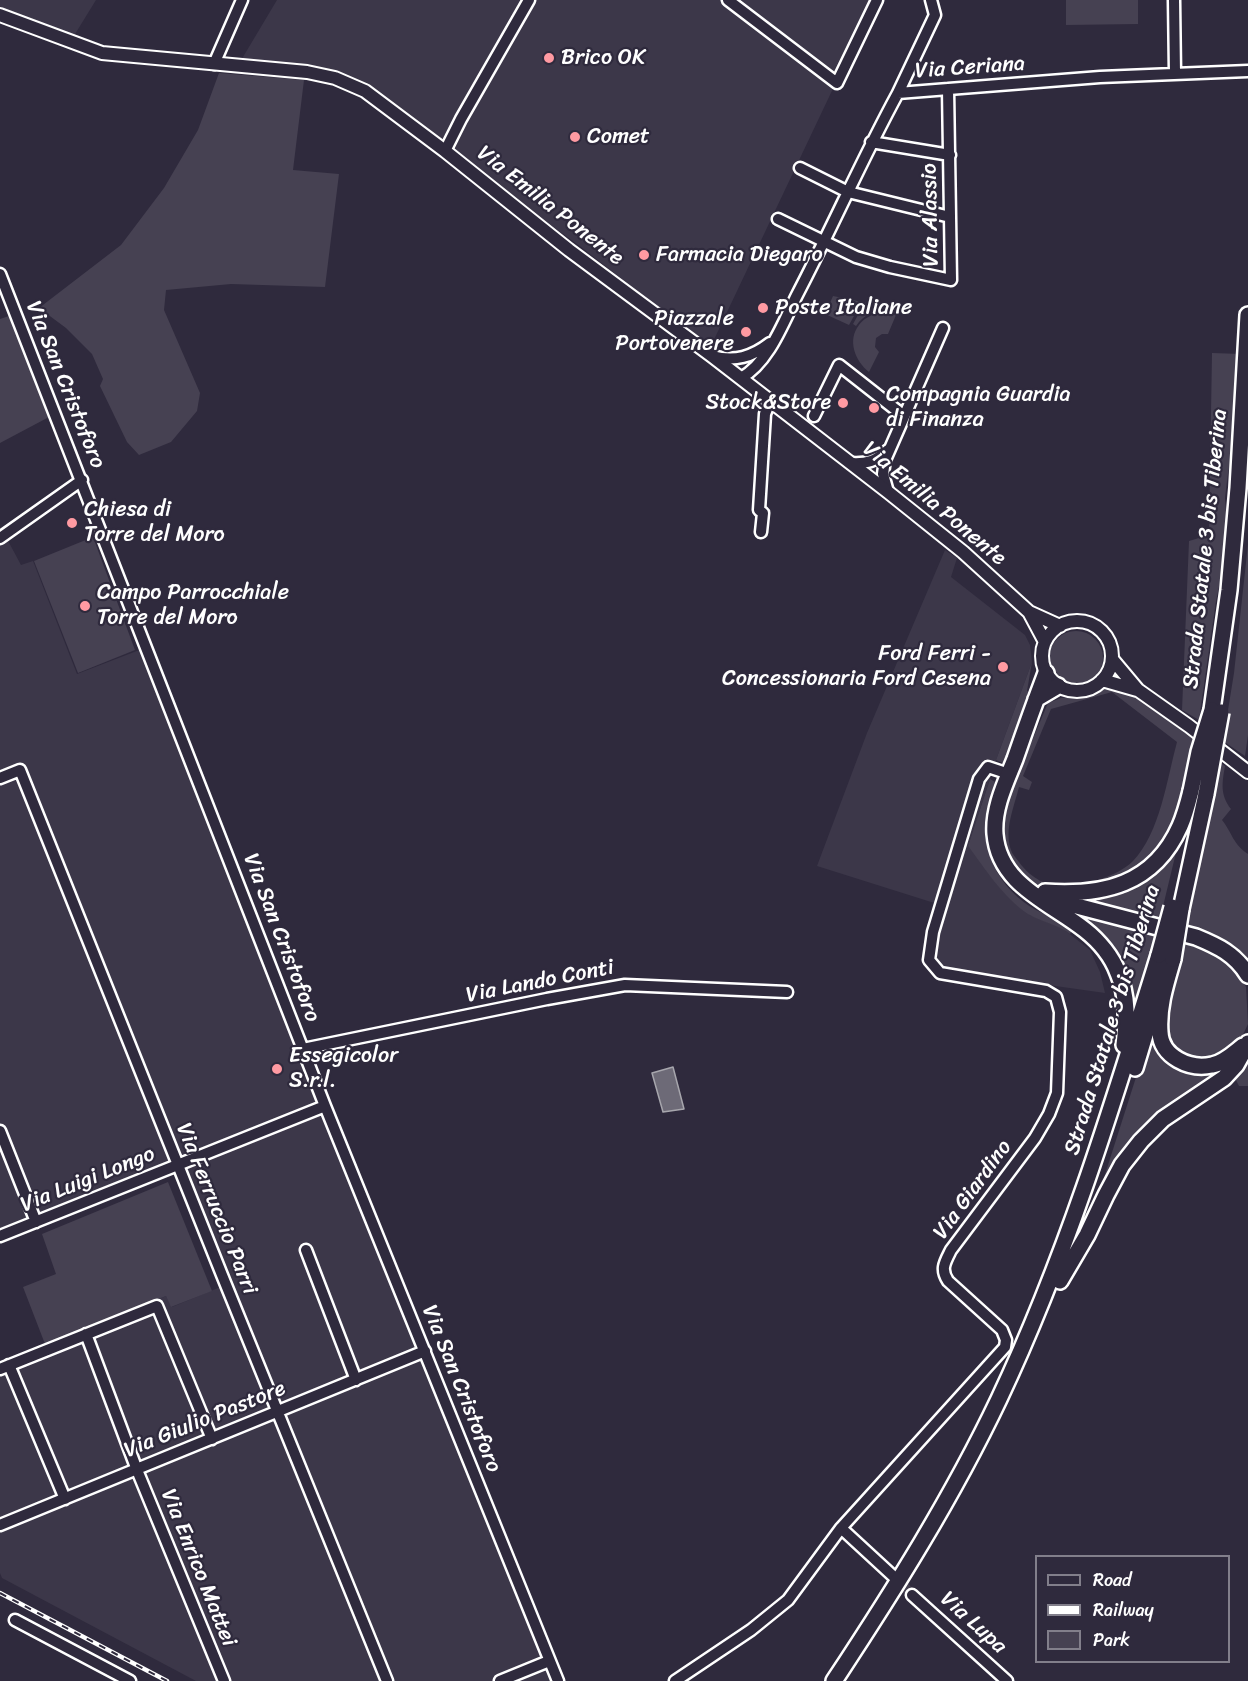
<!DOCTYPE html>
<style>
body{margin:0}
#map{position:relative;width:1248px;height:1681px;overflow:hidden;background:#2f2a3d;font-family:Sriracha,sans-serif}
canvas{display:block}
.legend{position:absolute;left:1035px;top:1555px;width:195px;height:108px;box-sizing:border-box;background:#2f2a3d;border:2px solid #827f8b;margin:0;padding:8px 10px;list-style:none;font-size:18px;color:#fff}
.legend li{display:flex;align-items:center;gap:12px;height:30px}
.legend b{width:30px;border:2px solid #827f8b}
</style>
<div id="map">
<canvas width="1248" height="1681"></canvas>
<ul class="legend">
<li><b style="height:8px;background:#2f2a3d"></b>Road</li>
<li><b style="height:8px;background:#fff"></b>Railway</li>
<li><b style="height:16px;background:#464152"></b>Park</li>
</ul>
</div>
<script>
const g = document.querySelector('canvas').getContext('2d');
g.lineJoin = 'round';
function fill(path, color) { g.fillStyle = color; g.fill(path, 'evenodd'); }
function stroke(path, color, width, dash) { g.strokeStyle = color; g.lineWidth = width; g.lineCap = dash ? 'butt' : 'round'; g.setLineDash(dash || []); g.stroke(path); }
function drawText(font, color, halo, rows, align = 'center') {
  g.font = font + ' Sriracha,sans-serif'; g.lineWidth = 4.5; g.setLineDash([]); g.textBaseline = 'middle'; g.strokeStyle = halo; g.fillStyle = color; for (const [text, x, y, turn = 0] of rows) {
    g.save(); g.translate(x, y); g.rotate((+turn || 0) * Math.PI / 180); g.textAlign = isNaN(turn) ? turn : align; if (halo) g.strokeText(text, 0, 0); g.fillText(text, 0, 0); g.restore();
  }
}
fill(new Path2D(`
 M0 0H96L72 39 0 11Z
 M277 0H875L710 348 581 247 456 156 369 90 240 62Z
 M6 537 21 565 33 561 77 674 142 649 552 1681H196L2 1578 0 1573V1363L166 1296 172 1307 230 1283 179 1159 0 1229V542Z
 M945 550 957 558 951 577 1025 635 1030 645 1032 662 996 760 968 846 1030 915 1062 928 1090 950 1100 972 1105 993 942 970 934 955 938 933 947 907 817 866 867 733Z`), '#3c3749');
fill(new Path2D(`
 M1066 0H1138V24L1066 25Z
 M219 73 304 80 293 170 339 174 325 287 231 284 166 290 164 310 200 393 197 411 171 442 139 455 127 442 100 386 103 379 92 354 66 328 39 308 121 245 164 188 198 130Z
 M833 296 902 310V312C883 308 868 309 856 326L853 324 858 315 852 312 847 305 842 306 839 308 841 314 854 316 849 325 825 314Z
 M875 313H891L896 315 888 334H882L876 338 875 347 879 352 869 372C855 361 847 340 859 325 863 319 869 317 875 313Z
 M9 316 49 417 0 443V319Z
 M1212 353 1241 354 1236 443 1228 473 1225 498 1227 525 1223 568 1216 601 1199 720 1182 710 1189 541 1209 535Z
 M93 537 135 650 78 673 34 561Z
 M1248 544V735L1245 756 1223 741 1234 673Z
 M1049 658a27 27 0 1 1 54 0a27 27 0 1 1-54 0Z
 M1032 662 1027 691 1032 694 1003 763 996 760Z
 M1117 689 1135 694 1195 739 1184 792 1171 831 1165 843 1129 878 1064 890 1040 886 1026 879 1011 861 1005 843 1002 825 1014 783 1048 703 1061 698 1083 697 1101 690ZM1112 692 1177 742C1167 779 1160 833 1133 861 1124 870 1112 875 1101 879 1069 890 1040 891 1019 862 1016 858 1012 854 1011 850 1004 830 1014 807 1019 787L1029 790 1032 782 1023 776 1051 709Z
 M1218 761 1225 766C1222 783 1220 795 1231 809L1222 820C1233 834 1232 843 1248 854V968L1185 928Z
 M990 779 995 782C992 791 989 800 987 809 978 850 1000 890 1036 910 1048 916 1062 921 1074 928L1070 934C1057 924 1041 922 1028 914 1003 897 986 870 968 846Z
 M1180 836 1159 923 1053 897C1081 900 1116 902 1139 882 1154 869 1167 851 1180 836Z
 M1061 910 1156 934 1130 1033 1120 971Z
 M1181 941 1215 951 1235 968 1246 987 1248 1024 1240 1041 1211 1061 1182 1057 1171 1047 1163 1032Z
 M1153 1024 1161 1053 1234 1064 1189 1095 1103 1188 1101 1187Z
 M1248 1060V1086H1239L1234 1076Z
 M168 1182 212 1291 171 1307 166 1296 45 1344 23 1287 56 1274 42 1234Z`), '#464152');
const water = new Path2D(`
 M673 1067 684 1109 663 1112 652 1073Z`);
fill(water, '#6d6a77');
stroke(water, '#a7a6ad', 1.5);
stroke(new Path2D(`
 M894 1576 912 1595`), '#443f50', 10, [10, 5]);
const minor = new Path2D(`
 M728 0 837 83 877 0
 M1174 0 1175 73
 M214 64 242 0
 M898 93 935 15 931 0
 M871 142 950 155
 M445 151 461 119 529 0
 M800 168 848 192 950 217
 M778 219 856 257 890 267 951 280 948 89
 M0 274 325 1106 558 1681
 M712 356C735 362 752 357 770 343
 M741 378C769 362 783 323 797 295 832 228 862 159 898 93L1100 77 1248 71
 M814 416 839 365 904 416
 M851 463C867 464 876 461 888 450
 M888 492 883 474 885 460 943 328
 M761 532 763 513 759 510 765 414 770 401
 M0 538 82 480
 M0 778 20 770 222 1275 387 1681
 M303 1049 547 999 625 985 787 992
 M0 1131 36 1222
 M0 1236 325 1106
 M306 1250 356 1380
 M86 1334 137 1470 224 1681
 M9 1365 65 1499
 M0 1369 157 1306 212 1439
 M0 1525 425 1351
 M841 1528 893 1576
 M912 1595 1007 1681
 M15 1620 130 1681
 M500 1681 549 1661
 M675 1681 751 1630 788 1600 841 1528 1005 1347 1006 1340 1002 1330 948 1281C940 1269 945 1262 951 1250L1035 1138 1049 1114 1057 1093 1060 1012 1056 997 1046 991 940 973 929 960 933 932 979 779 988 767 1009 774`);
const major = new Path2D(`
 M0 15 102 53 307 72 335 78 365 91 445 151 569 250 712 356 888 492 963 552 1029 612 1060 626
 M1029 612 1045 642
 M1042 656a35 35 0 1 1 70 0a35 35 0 1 1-70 0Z
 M1112 659 1138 690 1189 726 1248 772
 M1102 680 1137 690`);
const highway = new Path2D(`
 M1046 673C1035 702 1025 730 1015 759 1006 782 993 808 995 834 999 885 1050 902 1085 930 1099 941 1112 957 1118 973 1128 996 1127 1021 1124 1045
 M1036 699 1058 686
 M1212 710 1229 590 1238 488 1248 315
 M1045 892C1103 896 1154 885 1180 826 1185 815 1188 803 1191 791
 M1046 898 1196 937C1218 946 1235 954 1248 975
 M1181 909 1206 794
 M1173 959C1166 983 1158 1007 1160 1032 1161 1057 1190 1070 1212 1065 1224 1063 1234 1053 1243 1046
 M1135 1068 1161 982
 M1060 1281 1087 1235 1106 1195 1122 1165 1141 1141 1163 1119 1224 1078 1236 1065 1248 1043
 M834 1681C894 1590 952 1498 999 1399 1067 1255 1112 1107 1159 955`);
stroke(minor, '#fff', 15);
stroke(major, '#fff', 16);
stroke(highway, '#fff', 20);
stroke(minor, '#2f2a3d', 10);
stroke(major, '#2f2a3d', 12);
stroke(highway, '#2f2a3d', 15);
const rail = new Path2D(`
 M0 1593 167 1681`);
stroke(rail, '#fff', 4.5);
stroke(rail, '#2f2a3d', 2, [7]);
const highwayBridge = new Path2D(`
 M1191 791 1199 752 1212 710
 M1206 794 1221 712
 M1159 955 1172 907
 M1173 959 1181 909`);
stroke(highwayBridge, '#fff', 20, []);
stroke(highwayBridge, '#2f2a3d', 15);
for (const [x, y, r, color] of [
 [549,58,6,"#ff9aa2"],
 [575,137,6,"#ff9aa2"],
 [644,255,6,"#ff9aa2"],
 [763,308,6,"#ff9aa2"],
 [746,332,6,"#ff9aa2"],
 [843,403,6,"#ff9aa2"],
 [874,408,6,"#ff9aa2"],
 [72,523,6,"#ff9aa2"],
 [85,606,6,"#ff9aa2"],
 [1003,667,6,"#ff9aa2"],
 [277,1069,6,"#ff9aa2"]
]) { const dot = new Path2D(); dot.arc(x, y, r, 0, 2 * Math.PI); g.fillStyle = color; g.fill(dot); stroke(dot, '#2f2a3d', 2); }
drawText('22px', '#fff', '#2f2a3d', [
 ["Brico OK",561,58],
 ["Comet",587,137],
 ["Farmacia Diegaro",656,255],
 ["Poste Italiane",775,308],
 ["Piazzale",734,319,"right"],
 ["Portovenere",734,344,"right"],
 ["Compagnia Guardia",886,395],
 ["di Finanza",886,420],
 ["Stock&Store",831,403,"right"],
 ["Chiesa di",84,510],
 ["Torre del Moro",84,535],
 ["Campo Parrocchiale",97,593],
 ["Torre del Moro",97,618],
 ["Ford Ferri -",991,654,"right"],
 ["Concessionaria Ford Cesena",991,679,"right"],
 ["Essegicolor",289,1056],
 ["S.r.l.",289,1081]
], 'left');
drawText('22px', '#fff', '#2f2a3d', [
 ["Via Ceriana",970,68,-4],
 ["Via Emilia Ponente",550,206,38],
 ["Via Alassio",931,215,-91],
 ["Via San Cristoforo",65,385,68],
 ["Via Emilia Ponente",934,504,40],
 ["Strada Statale 3 bis Tiberina",1206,549,-84],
 ["Via San Cristoforo",281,938,69],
 ["Via Lando Conti",540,982,-11],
 ["Strada Statale 3 bis Tiberina",1113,1020,-73],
 ["Via Luigi Longo",88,1180,-22],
 ["Via Giardino",973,1190,-54],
 ["Via Ferruccio Parri",216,1209,68],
 ["Via San Cristoforo",461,1389,68],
 ["Via Giulio Pastore",205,1420,-22],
 ["Via Enrico Mattei",198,1568,68],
 ["Via Lupa",973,1623,42]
]);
</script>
